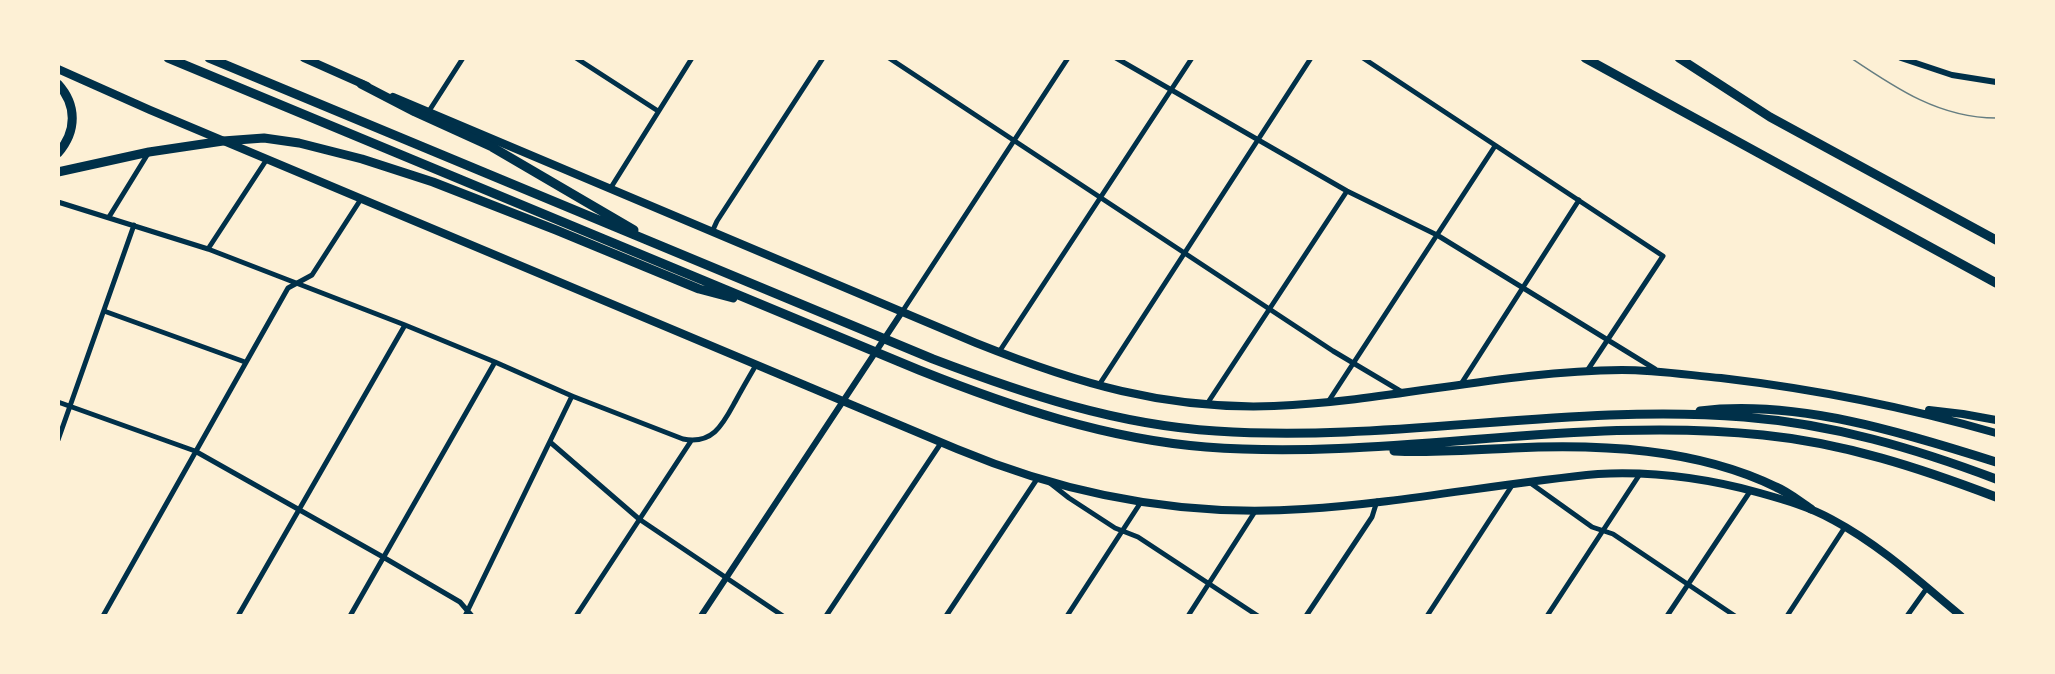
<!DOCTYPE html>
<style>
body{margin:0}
#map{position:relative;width:2055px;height:674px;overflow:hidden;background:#fdf0d5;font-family:"Asap Condensed",sans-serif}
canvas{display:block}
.frame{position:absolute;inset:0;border:60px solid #fdf0d5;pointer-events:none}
</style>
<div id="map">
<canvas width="2055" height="674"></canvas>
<div class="frame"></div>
</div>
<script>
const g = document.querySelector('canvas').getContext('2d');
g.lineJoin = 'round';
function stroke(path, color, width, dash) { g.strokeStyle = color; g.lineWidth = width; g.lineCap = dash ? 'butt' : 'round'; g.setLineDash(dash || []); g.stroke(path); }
stroke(new Path2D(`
 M576 58 658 111
 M889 58 1333 351 1402 392
 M1116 58 1347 191 1437 235 1655 369
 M1363 58 1663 256 1587 371
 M429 111 463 58
 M610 189 692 58
 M58 202 208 249 405 325 495 362 572 396 683 439C713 445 723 424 735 402 742 389 749 377 756 365
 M109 217 149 152
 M712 232 717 221 823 58
 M208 249 267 159
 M104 311 245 362
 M902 312 1068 58
 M999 352 1192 58
 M1461 384 1579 200
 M1099 385 1311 58
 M58 402 195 451 383 557 460 602 472 616
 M1328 402 1495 146
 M1207 404 1347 191
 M58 440 134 225
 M550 442 639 519 783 616
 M1529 482 1592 527 1613 534 1735 616
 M1050 483 1069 498 1115 528 1138 537 1258 616
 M103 616 288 288 312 275 361 199
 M238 616 405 325
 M350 616 495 362
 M465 616 572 396
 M576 616 691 441
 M826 616 941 443
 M946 616 1037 479
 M1067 616 1141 502
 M1188 616 1256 510
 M1306 616 1372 517 1377 501
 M1427 616 1513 484
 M1547 616 1640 474
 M1667 616 1751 490
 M1787 616 1845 527
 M1907 616 1927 588`), '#003049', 5);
stroke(new Path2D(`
 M1901 58 1952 75 1996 82
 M701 616 902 312`), '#003049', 6);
stroke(new Path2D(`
 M304 58 367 86
 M58 69 150 110 957 449C1067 495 1185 517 1304 509 1402 503 1500 483 1598 474 1653 471 1706 478 1760 493 1785 500 1810 507 1833 520 1880 545 1920 582 1961 616
 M393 97 976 343C1076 383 1165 410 1274 406 1391 401 1505 371 1622 370 1655 370 1688 375 1721 378 1814 389 1906 407 1996 433
 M1929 410 1963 414 1996 420`), '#003049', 8);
stroke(new Path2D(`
 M168 58 919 370C1012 407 1106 439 1206 447 1392 461 1577 415 1763 435 1844 443 1920 468 1996 497
 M209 58 933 359C1025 394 1117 425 1216 431 1392 443 1568 403 1744 417 1832 424 1914 448 1996 479
 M1585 58 1996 283
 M1679 58 1770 117 1996 240
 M58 84C77 105 77 131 58 153
 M361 84 415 112 492 147 634 230
 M58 172 149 152 223 141 264 138 299 143 362 159 433 182 556 230 699 289 733 298
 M1700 411C1796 399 1905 433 1996 462
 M1394 451C1434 453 1473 450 1513 448 1600 444 1696 448 1776 487 1788 492 1800 502 1811 509`), '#003049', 9);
stroke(new Path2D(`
 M1851 58C1897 89 1940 118 1996 118`), '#657d81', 1.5);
</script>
